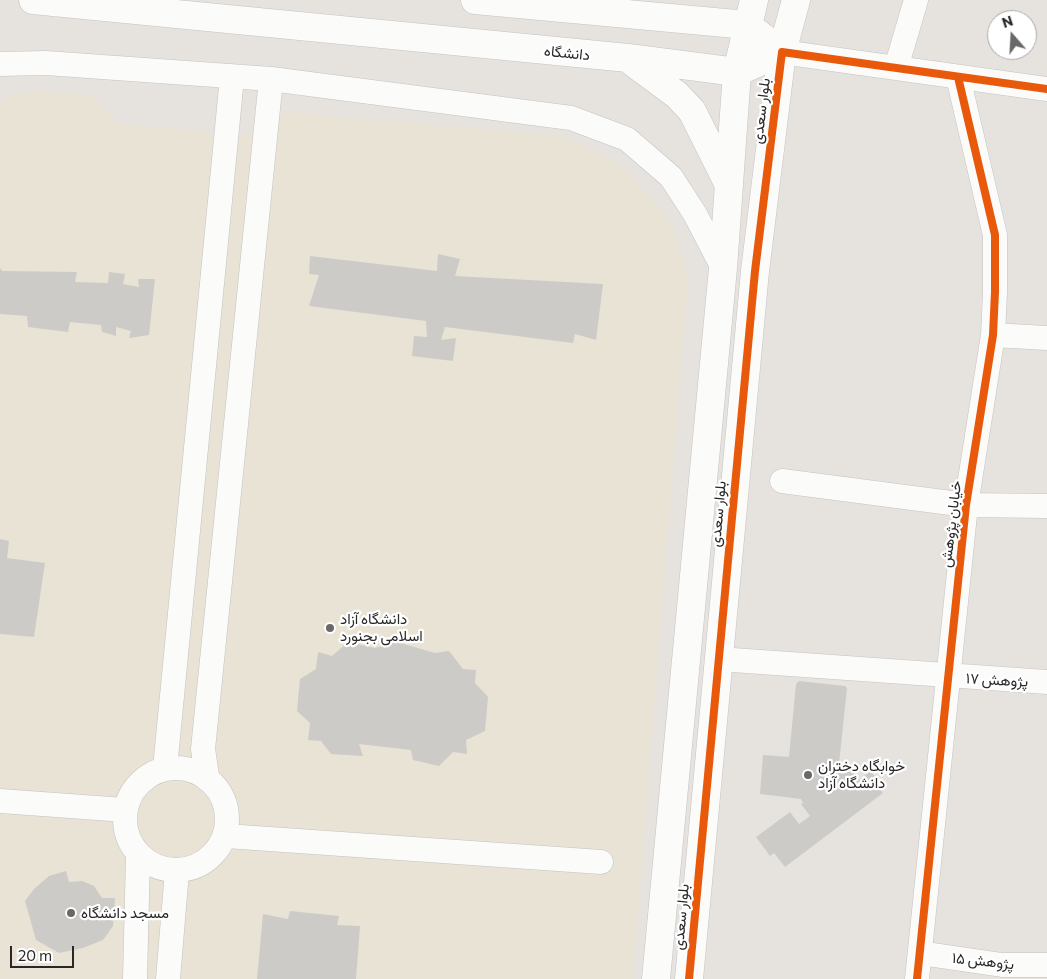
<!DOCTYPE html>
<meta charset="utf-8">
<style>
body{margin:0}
#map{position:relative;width:1047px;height:979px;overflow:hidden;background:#e6e3de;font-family:Commissioner,sans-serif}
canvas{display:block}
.north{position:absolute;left:987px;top:10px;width:50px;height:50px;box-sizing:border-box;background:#fff;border:1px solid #a9a9a9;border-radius:50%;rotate:341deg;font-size:14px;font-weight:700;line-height:20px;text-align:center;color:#282828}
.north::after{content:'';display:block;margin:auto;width:18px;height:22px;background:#6a6968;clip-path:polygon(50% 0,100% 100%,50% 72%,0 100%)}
.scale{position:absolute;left:10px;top:946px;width:64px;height:22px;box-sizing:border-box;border:2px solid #282828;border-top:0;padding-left:6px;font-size:15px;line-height:18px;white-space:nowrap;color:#282828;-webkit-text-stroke:4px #fff;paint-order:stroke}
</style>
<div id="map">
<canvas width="1047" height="979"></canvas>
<div class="north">N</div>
<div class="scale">20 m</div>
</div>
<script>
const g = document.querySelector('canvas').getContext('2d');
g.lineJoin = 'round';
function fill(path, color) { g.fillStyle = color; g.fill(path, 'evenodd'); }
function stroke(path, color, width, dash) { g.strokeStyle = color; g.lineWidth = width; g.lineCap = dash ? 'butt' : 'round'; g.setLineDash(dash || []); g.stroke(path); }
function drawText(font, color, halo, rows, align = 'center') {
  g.font = font + ' Commissioner,Vazirmatn,sans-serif'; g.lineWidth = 4.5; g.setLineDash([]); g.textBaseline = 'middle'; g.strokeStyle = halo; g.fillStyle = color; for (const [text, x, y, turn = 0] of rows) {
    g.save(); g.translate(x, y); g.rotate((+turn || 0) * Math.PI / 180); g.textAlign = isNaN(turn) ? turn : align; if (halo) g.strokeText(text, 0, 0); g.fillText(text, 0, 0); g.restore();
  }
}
fill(new Path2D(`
 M40 91 93 95 117 124 264 136 287 112 565 136 625 169 671 222 688 276 633 979H0V103L10 94Z`), '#e8e3d4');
fill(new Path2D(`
 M438 254 460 259 455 276 603 284 596 340 575 334 573 343 445 327 441 340 456 338 453 361 412 356 414 336 427 337 426 321 309 306 319 275 309 274 310 256 437 271Z
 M0 268 2 271 77 272 75 282 108 283 109 272 125 274 123 284 139 287 138 279H155L149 335 129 338 131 331 116 327V336L102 332 101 325 70 322 68 332 28 327 27 316 0 314Z
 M0 539 9 541 7 558 45 563 34 637 0 634Z
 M348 642 375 648 397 642 435 653 449 651 463 669 476 670 475 683 488 697 485 731 466 740 467 754 453 752 439 766 413 760 411 750 359 744 363 756 331 754 321 741 308 740 310 723 297 711 300 679 316 669 318 652 332 656Z
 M799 681 845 686 847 688 839 764 845 771 850 768 859 780 871 771 876 778 873 780 883 793 785 867 774 853 770 856 756 837 790 812 799 824 810 816 801 804 803 803 801 799 760 794 763 755 789 757 796 684Z
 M66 871 69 882 82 881 94 886 102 898H115L113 926 103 940 83 948 59 953 36 940 25 901 34 889 49 876Z
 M290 911 339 916 337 925 360 926 356 979H257L263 914 288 919Z`), '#cdcbc7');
const minor = new Path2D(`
 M782 52 1047 89
 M0 64 46 63 271 79 571 118 627 139 671 177 695 214 723 268
 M896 68 916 0
 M993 335 1047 338
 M782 481 966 505 1047 506
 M718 659 1047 682
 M125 819a51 51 0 1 1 102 0a51 51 0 1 1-102 0Z
 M165 768 232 77
 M207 776 203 749 271 79
 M0 801 125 810
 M226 836 601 862
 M920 953 1002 965H1047
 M135 979 138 855
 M168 979 177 871
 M917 979 966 505 993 335 995 292V235L958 77`);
const tertiary = new Path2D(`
 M656 979 723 268 737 72
 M689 979 755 271 782 52`);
const secondary = new Path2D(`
 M33 0 628 58 737 72 782 52
 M475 0 747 25 782 52
 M782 52 796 0
 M631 61 677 95 692 111 728 183
 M737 72 754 0`);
stroke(minor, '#c4c2c3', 25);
stroke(tertiary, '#c4c2c3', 29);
stroke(secondary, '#c4c2c3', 29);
stroke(minor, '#fbfbfa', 24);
stroke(tertiary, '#fbfbfa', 28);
stroke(secondary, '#fbfbfa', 28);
stroke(new Path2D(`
 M689 979 755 271 782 52 1047 89
 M917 979 966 505 993 335 995 292V235L958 77`), '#e8590c', 8);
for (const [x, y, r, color] of [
 [330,628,5,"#6a6968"],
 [808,775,5,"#6a6968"],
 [71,913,5,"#6a6968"]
]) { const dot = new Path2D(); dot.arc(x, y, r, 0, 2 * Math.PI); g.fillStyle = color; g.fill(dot); stroke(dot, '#fff', 2); }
drawText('15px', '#282828', '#fff', [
 ["دانشگاه",567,53,6],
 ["بلوار سعدی",761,111,-83],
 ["بلوار سعدی",718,514,-85],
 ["خیابان پژوهش",951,524,-83],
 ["پژوهش ۱۷",997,680,3],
 ["بلوار سعدی",681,917,-85],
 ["پژوهش ۱۵",983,961,6]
]);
drawText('15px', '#282828', '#fff', [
 ["دانشگاه آزاد",340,619],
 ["اسلامی بجنورد",340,636],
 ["خوابگاه دختران",818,766],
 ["دانشگاه آزاد",818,783],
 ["مسجد دانشگاه",81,913]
], 'left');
</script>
